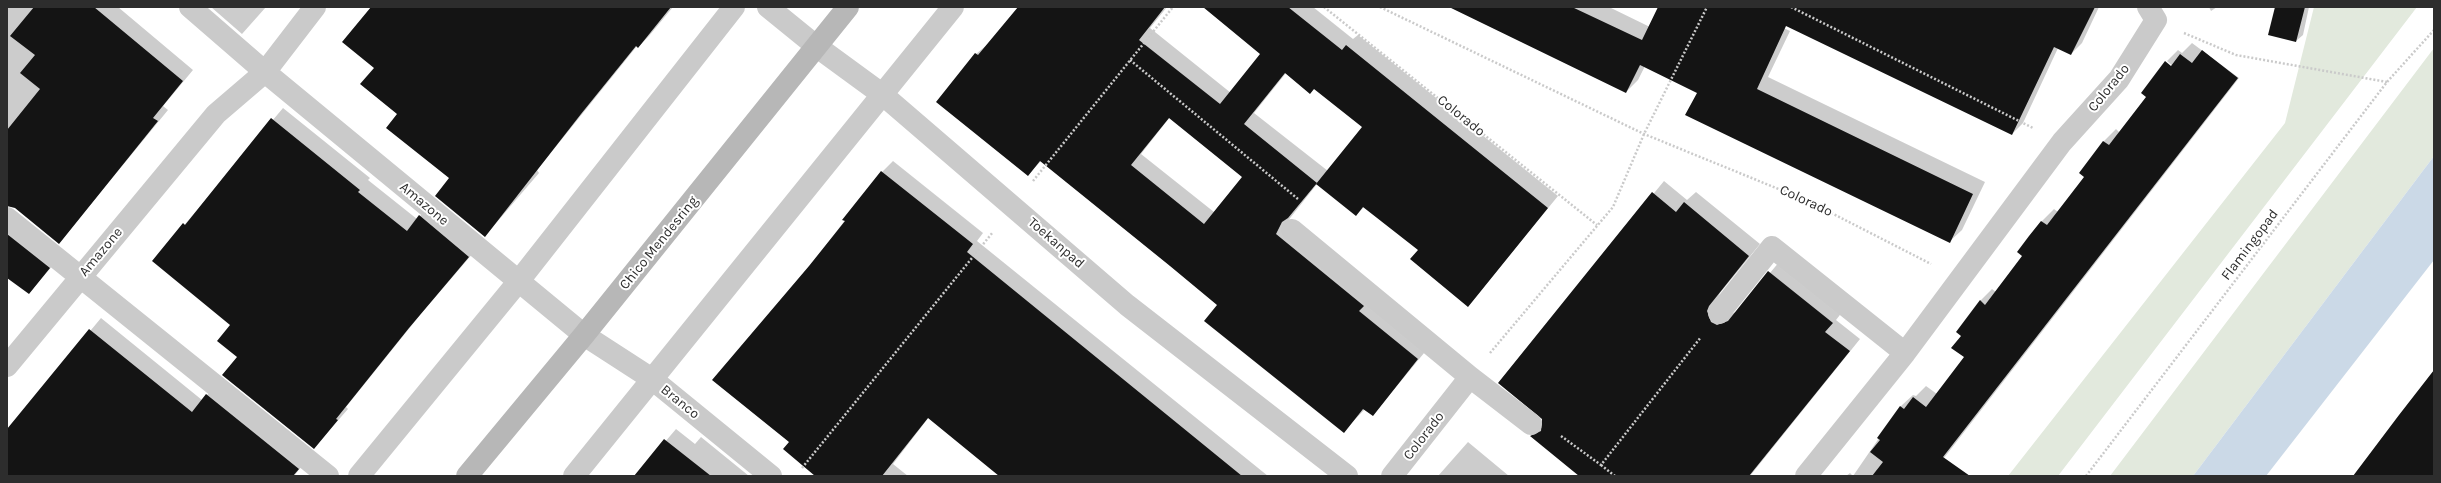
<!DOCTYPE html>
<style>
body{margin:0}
#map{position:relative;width:2441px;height:483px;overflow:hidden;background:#fff;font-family:Karla,sans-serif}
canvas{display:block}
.frame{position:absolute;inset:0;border:8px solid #2d2d2d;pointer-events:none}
</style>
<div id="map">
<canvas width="2441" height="483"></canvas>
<div class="frame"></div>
</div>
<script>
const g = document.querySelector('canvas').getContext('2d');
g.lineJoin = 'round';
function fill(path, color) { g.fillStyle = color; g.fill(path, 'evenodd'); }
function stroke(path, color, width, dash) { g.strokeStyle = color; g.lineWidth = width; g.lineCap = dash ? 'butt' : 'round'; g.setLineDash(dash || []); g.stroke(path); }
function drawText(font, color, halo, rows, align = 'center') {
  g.font = font + ' Karla,sans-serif'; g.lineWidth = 4; g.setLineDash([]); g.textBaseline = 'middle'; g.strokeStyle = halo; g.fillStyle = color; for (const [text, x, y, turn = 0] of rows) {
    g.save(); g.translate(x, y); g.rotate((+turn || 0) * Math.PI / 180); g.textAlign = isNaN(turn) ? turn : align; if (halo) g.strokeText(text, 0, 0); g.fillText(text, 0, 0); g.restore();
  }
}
fill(new Path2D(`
 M2314 7H2417L2058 476H2008L2285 123Z
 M2434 48V156L2193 476H2110Z`), '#e2e9dd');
fill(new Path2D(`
 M2434 156V260L2266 476H2193Z`), '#cbd9e7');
fill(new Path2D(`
 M7 7H118L193 70 163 106 168 110 59 243 15 207 7 206Z
 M211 7H266L242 34Z
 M372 7H673L649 36 638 47 637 46 537 170 539 173 485 236 451 178 398 114 376 68Z
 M1019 7H1167L1150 28 1231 93 1262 54 1203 7H1313L1353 39 1358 35 1558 196 1468 306 1419 250 1364 207 1356 215 1317 184 1287 222 1429 347 1373 415 1365 409 1343 432 1219 304 1041 161 1028 175 976 54 988 44ZM1286 73 1314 88 1364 127 1328 171 1254 113ZM1170 117 1243 176 1214 212 1141 154Z
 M1450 7H1609L1650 27 1659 7H1739L1790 31 1768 77 1985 182 1962 230 1950 241 1698 92 1645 66 1638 80 1626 92Z
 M1784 7H2099L2082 43 2071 54 2058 48 2023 123 2012 134Z
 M2209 7H2217L2211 11Z
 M2276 7H2309L2303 35 2296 41Z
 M2192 43 2239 78 1930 476H1846L1850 473 1853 476 1901 406 1913 395 1916 396 1926 386 1937 394 1965 357 1962 336 1980 301 1992 289 1996 292 2024 256 2018 252 2042 221 2054 209 2058 212 2086 176 2080 172 2104 141 2116 129 2120 133 2175 68 2167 61 2178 50 2182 53Z
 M283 108 370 178 368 180 417 219 431 205 480 245 420 315 346 407 348 409 314 448 238 357 232 324 154 261Z
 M893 161 983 233 977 241 1268 476H1001L929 417 893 464 908 476H832L810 266 882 172Z
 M1664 181 1687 200 1696 192 1760 244 1720 293 1717 300 1729 315 1738 311 1780 261 1843 311 1836 320 1860 339 1750 476H1581L1531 436 1542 425 1543 418 1499 382Z
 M7 213 60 257 29 293 7 276Z
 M101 318 202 400 218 384 309 457 294 476H7V431Z
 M676 429 695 444 701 437 749 476H636Z
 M1468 442 1509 476H1438Z`), '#0003');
fill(new Path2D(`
 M34 7H94L183 81 153 118 158 121 59 244 15 208 7 206V130L40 89 20 73 35 55 10 36Z
 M371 7H671L638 48 636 46 581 114 485 237 435 196 449 178 386 128 397 114 360 84 374 68 342 42Z
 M1018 7H1165L1139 40 1220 104 1260 54 1203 7H1288L1342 50 1346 45 1548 208 1468 307 1410 259 1418 250 1363 207 1356 216 1316 184 1362 127 1314 89 1310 94 1285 73 1244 124 1317 183 1288 218 1282 222 1276 234 1364 306 1359 311 1418 359 1373 416 1363 409 1344 433 1204 321 1217 305 1170 266 1040 161 1028 176 936 102 975 53 978 55ZM1169 118 1242 177 1204 224 1131 165Z
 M1449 7H1572L1642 40 1658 7H2095L2071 55 2054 47 2012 135 1786 26 1757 89 1973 194 1950 243 1685 115 1697 93 1640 65 1626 93Z
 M2275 7H2305L2296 42 2268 35Z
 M2202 50 2238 78 1943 457 1970 476H1872L1883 462 1870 452 1880 440 1877 438 1900 406 1904 409 1913 397 1926 407 1964 357 1951 348 1961 336 1956 332 1980 300 1985 305 2022 256 2017 252 2029 236 2041 221 2047 225 2084 177 2079 173 2103 141 2109 145 2146 97 2141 93 2165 61 2171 66 2180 54 2192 63Z
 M271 118 360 190 358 192 407 231 419 215 469 257 409 328 336 419 338 420 314 449 222 375 237 357 217 341 230 325 152 261 183 223 185 225Z
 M881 171 973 244 967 252 1242 476H999L928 418 882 476H815L783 449 789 442 712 380 809 266 845 221 842 220Z
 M1652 192 1676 212 1684 202 1749 256 1709 306 1707 311 1711 322 1717 325 1728 321 1768 271 1833 323 1825 332 1850 351 1749 476H1579L1530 436 1541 431 1542 419 1498 383Z
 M7 234 50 268 29 294 7 278Z
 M89 329 192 412 206 394 299 469 293 476H7V429Z
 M2434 370V476H2353L2399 415Z
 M664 439 711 476H634Z`), '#141414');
stroke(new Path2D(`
 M1324 7 1597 225
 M1380 7 1644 134 1808 201 1931 264
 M1791 7 2033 128
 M2184 33 2236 55 2387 82
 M1130 60 1298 199
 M1033 181 1173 7
 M1490 353 1613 207 1644 134 1707 7
 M1561 436 1601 465 1701 337
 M1601 465 1615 476
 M802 468 993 232
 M2086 476 2387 82 2434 30`), '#cacaca', 2.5, [2, 2]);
stroke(new Path2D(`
 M190 7 265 72 584 335 652 379 771 476
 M768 7 816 46 883 95 1127 305 1347 476
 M7 218 328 476
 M1292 230 1470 377 1392 476
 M1719 313 1772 247 1905 353 2062 142 2119 79 2156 20 2148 7
 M7 366 216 114 265 72 315 7
 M1470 377 1531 424
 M359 476 518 282 734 7
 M574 476 953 7
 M1806 476 1905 353`), '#cacaca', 22);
stroke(new Path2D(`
 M467 476 584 335 848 7`), '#b7b7b7', 22);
drawText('14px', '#2d2d2d', '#fff', [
 ["Colorado",2109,88,-51],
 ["Colorado",1461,116,39],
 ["Colorado",1806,201,25],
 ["Amazone",424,204,40],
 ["Chico Mendesring",659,243,-51],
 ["Toekanpad",1056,243,41],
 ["Flamingopad",2250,245,-53],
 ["Amazone",101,252,-50],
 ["Branco",680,402,39],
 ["Colorado",1424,436,-52]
]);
</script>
